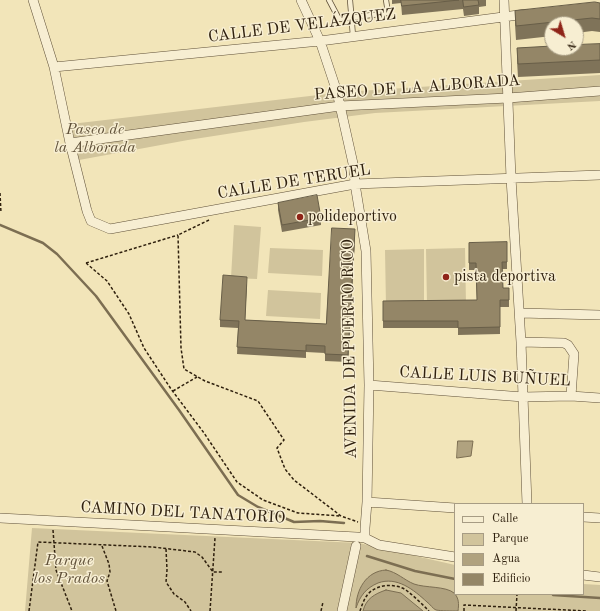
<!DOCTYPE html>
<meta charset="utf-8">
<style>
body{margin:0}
#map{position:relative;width:600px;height:611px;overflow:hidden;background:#f2e5b9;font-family:"Old Standard TT",serif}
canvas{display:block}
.legend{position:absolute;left:454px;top:503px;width:130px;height:92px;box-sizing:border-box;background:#f7eed2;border:1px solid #a79c84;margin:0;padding:5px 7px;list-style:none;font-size:12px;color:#2f200e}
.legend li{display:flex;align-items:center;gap:8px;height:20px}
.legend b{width:20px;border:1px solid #a79c84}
.north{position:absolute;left:544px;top:16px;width:40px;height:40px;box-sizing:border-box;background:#f7eed2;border:1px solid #a79c84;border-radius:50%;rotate:142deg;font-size:11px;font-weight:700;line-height:16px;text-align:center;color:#2f200e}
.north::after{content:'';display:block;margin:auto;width:14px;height:18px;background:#8f2418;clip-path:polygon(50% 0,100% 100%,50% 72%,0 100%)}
</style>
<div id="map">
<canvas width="600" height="611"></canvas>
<ul class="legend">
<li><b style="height:5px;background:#f7eed2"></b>Calle</li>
<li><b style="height:11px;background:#d1c49c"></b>Parque</li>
<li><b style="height:11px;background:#b0a27f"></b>Agua</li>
<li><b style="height:11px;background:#948667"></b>Edificio</li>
</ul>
<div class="north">N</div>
</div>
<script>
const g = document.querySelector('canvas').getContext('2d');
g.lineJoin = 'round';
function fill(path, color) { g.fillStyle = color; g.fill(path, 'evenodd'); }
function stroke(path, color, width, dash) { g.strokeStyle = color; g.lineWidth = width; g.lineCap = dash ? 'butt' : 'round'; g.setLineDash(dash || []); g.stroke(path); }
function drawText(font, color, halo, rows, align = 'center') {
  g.font = font + ' "Old Standard TT",serif'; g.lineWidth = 3; g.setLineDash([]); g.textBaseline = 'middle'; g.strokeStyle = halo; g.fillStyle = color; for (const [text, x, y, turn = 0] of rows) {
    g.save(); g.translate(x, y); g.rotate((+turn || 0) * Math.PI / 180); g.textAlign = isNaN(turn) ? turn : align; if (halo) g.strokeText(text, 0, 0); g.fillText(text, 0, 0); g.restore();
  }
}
fill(new Path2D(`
 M600 75V101L375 113 304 122 188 140 79 160 71 124 344 92Z
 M234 225 261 227 257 279 231 278Z
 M270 248 323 250 322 276 268 273Z
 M465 248 466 305H427L426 249Z
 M424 249V306H386L385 250Z
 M268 290 321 293 320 319 266 316Z
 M32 528 359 543 455 565V594H583V584L600 585V611H25Z`), '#d1c49c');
const water = new Path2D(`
 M458 441H473L471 456 457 458Z
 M386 570C397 572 404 580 414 584 425 588 446 586 454 593 459 598 459 604 458 611 452 611 441 611 436 610 433 609 430 604 427 602 414 590 397 576 378 583 366 588 360 596 356 608 356 590 366 571 386 570Z
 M386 590 401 593 423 611H363C366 599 374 594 386 590Z`);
fill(water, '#b0a27f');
stroke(water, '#7c6e52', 1);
stroke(new Path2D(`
 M0 225 43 243 57 254 96 296 179 410 238 495 258 507 294 522 320 521 344 523
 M367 556 415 571 455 579
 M553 595 600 598`), '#7c6e52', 2.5);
const lane = new Path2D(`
 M329 0 339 19 388 13 386 0
 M350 0 353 36`);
const street = new Path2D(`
 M33 0 54 67 70 143 87 211 91 221 110 229 355 184 600 175
 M301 0 320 41 337 92 354 168 355 184 366 251 369 385 367 502 365 528V538
 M504 0 511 178 521 342 527 504
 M54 67 320 41 526 14
 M70 143 340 106 508 98 600 91
 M520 313 600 315
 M521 342 564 343 568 345 574 354 571 396
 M369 385 523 397 571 396 600 398
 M367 502 455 508
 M583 517 600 518
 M0 518 357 537 365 538 379 545 455 557
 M583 575 600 577
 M342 611 356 546`);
stroke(lane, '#605139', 6);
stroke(street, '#605139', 10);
stroke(new Path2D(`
 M0 193 1 213
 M209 220 178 235 181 348 184 369 205 381 258 401 284 440 277 448 285 469 294 480 341 516 358 522
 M86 263 107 281 129 314 144 348 171 389 204 433 237 482 263 500 298 513 341 516
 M86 263 178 235
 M173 391 197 377
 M53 530 56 570 72 611
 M102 546 109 564 110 572 107 581 116 611
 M166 549 167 570 166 582 174 594 185 602 191 611
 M29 611 38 542 153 547 195 552 202 557 213 572H223
 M210 611 215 538
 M321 611 323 602
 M360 611C362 605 364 599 368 594 377 584 395 583 406 590 414 596 422 604 429 611
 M464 611V605L586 611
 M516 611 517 594`), '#2f200e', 1.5, [3, 2]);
stroke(lane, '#f7eed2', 4.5);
stroke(street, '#f7eed2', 9);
fill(new Path2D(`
 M392 0H486V6L479 7V14L464 16 463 9 402 15 401 3 392 4Z
 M600 3V32L592 31 576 33V24H552V36L516 40 515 24V11Z
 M600 44V73L518 77 517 61V48Z
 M278 203 321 218V225L282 232 278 210Z
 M355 236 348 362 325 361V353L306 352V358L237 354 238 328 220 327V320L247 284 245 320 326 324Z
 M507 242V269H502L503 288H509V307H500V334L458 335V328H383V301L477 300 476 270H469V243Z`), '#7f7359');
fill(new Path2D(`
 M355 229V236L348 362V355Z`), '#685e48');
const building = new Path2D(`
 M401 0H459L402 6Z
 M463 0H478L479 5 464 7Z
 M595 2 600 3V19L592 18 516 26 515 11Z
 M600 44V60L518 64 517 48 552 46V48H576V45Z
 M317 195 321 218 282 225 278 203Z
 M332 228 355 229 348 355 325 354V346L306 345V351L237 347 239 321 220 320 223 275 247 277 245 320 326 324Z
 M507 242V262H502L503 288H509V300H500V327L458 328V321H383V301L477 300 476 263H469V243Z`);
fill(building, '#948667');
stroke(building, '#685e48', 1);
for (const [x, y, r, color] of [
 [300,217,4,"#8f2418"],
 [446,277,4,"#8f2418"]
]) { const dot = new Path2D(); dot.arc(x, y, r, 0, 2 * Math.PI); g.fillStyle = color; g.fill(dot); stroke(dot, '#f7eed2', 1.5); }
drawText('16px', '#2f200e', '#f7eed2', [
 ["CALLE DE VELÁZQUEZ",302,26,-7],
 ["PASEO DE LA ALBORADA",417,88,-4],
 ["CALLE DE TERUEL",294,182,-9],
 ["AVENIDA DE PUERTO RICO",350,349,-91],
 ["CALLE LUIS BUÑUEL",485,377,3],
 ["CAMINO DEL TANATORIO",183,513,3]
]);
drawText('italic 16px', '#605139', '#f7eed2', [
 ["Paseo de",95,130],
 ["la Alborada",95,148],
 ["Parque",69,561],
 ["los Prados",69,579]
]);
drawText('16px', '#2f200e', '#f7eed2', [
 ["polideportivo",308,217],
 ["pista deportiva",454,277]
], 'left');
</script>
